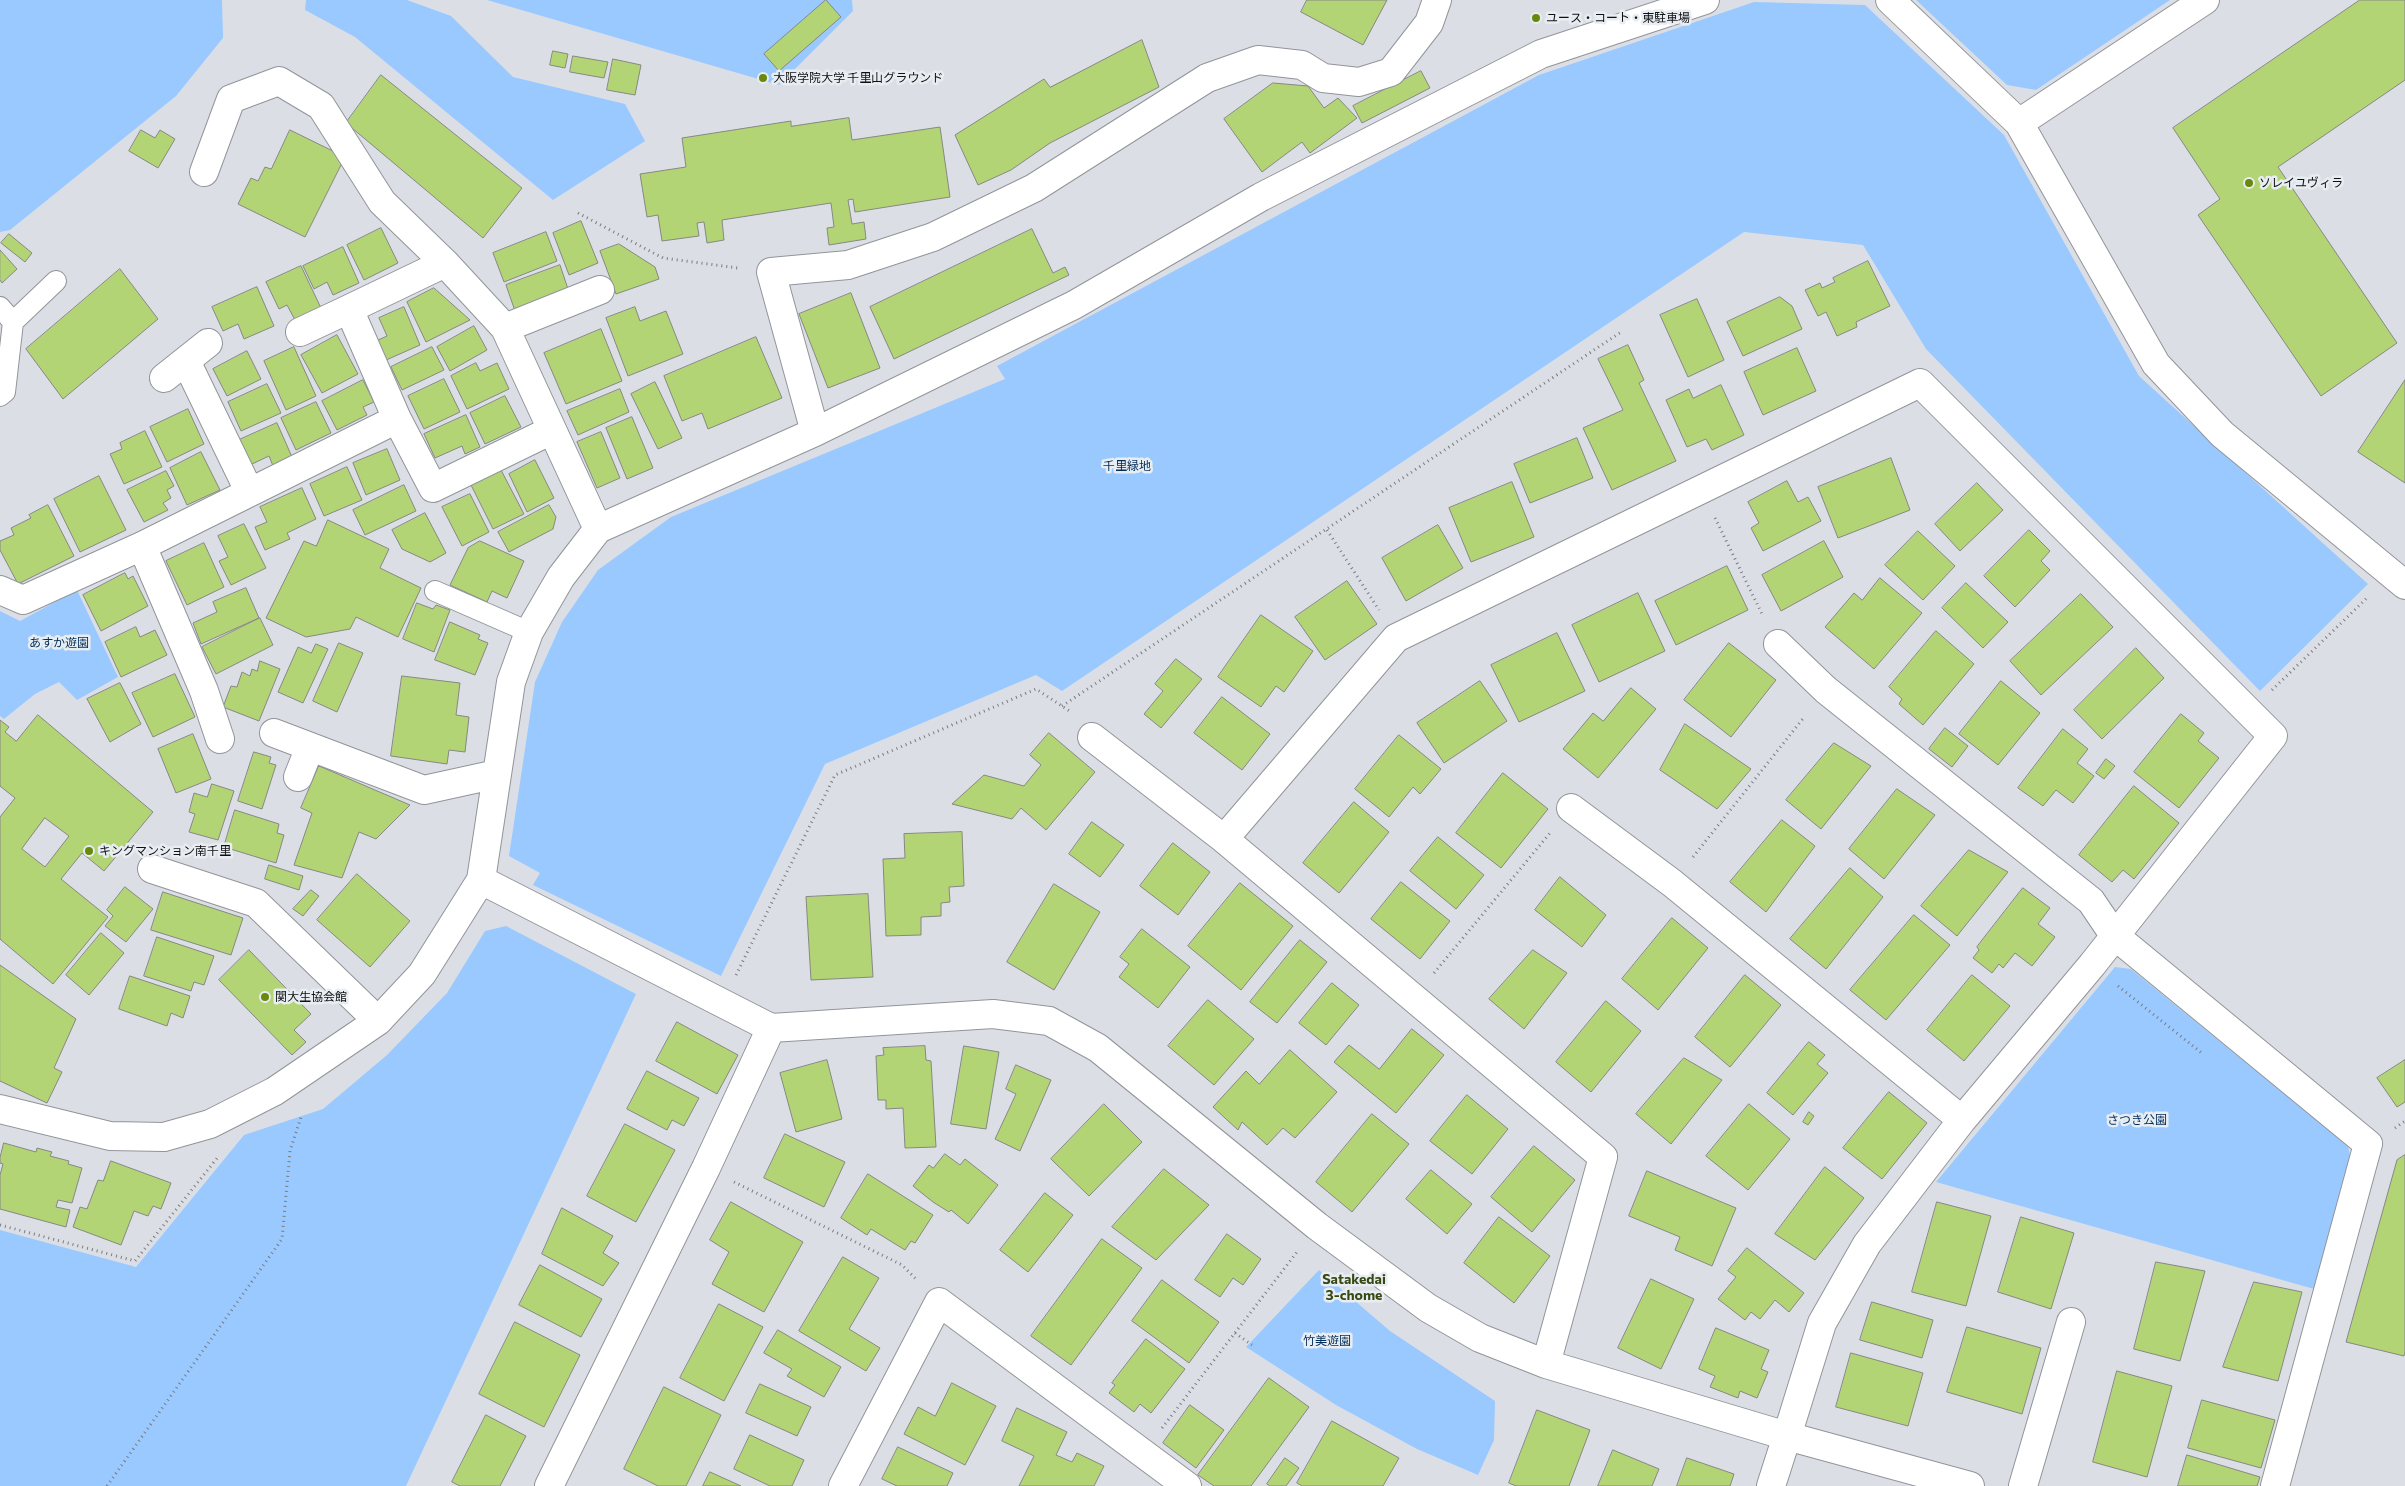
<!DOCTYPE html>
<meta charset="utf-8">
<style>
body{margin:0}
canvas{display:block;background:#dbdfe5}
</style>
<canvas width="2405" height="1486"></canvas>
<script>
const g = document.querySelector('canvas').getContext('2d');
g.lineJoin = 'round';
function fill(path, color) { g.fillStyle = color; g.fill(path, 'evenodd'); }
function stroke(path, color, width, dash) { g.strokeStyle = color; g.lineWidth = width; g.lineCap = dash ? 'butt' : 'round'; g.setLineDash(dash || []); g.stroke(path); }
function drawText(font, color, halo, rows, align = 'center') {
  g.font = font + ' Commissioner,"Noto Sans JP",sans-serif'; g.lineWidth = 5; g.setLineDash([]); g.textBaseline = 'middle'; g.strokeStyle = halo; g.fillStyle = color; for (const [text, x, y, turn = 0] of rows) {
    g.save(); g.translate(x, y); g.rotate((+turn || 0) * Math.PI / 180); g.textAlign = isNaN(turn) ? turn : align; if (halo) g.strokeText(text, 0, 0); g.fillText(text, 0, 0); g.restore();
  }
}
fill(new Path2D(`
 M0 0H222L223 38 176 96 10 230 0 232Z
 M306 0H407L451 16 513 77 625 104 645 141 553 200 355 37 305 10Z
 M487 0H852L853 11 779 85Z
 M1916 0H2170L2036 90 2007 85Z
 M1754 2 1865 5 2004 135 2139 376 2368 584 2260 691 1926 349 1863 245 1744 232 1062 691 1036 675 825 764 721 976 533 885 540 873 509 856 535 682 562 622 598 570 671 517 1005 379 997 366 1539 75Z
 M77 590 118 677 77 700 59 682 35 694 4 719 0 716V611L20 621Z
 M506 926 636 994 406 1486H0V1230L136 1267 244 1135 323 1109 387 1055 447 993 485 931Z
 M2115 967 2131 969 2348 1146 2352 1164 2314 1289 1936 1182Z
 M1319 1270 1390 1331 1495 1401 1494 1440 1478 1475 1417 1449 1336 1405 1246 1347Z`), '#9ac9ff');
const building = new Path2D(`
 M826 0 841 17 779 71 764 54Z
 M1307 0H1387L1363 45 1301 12Z
 M2360 0H2405V80L2278 167 2397 343 2321 396 2198 215 2220 199 2173 128Z
 M1142 40 1159 87 1050 143 1011 170 978 185 955 135 1044 79 1050 87Z
 M553 51 568 54 565 68 550 65Z
 M573 56 608 62 604 78 570 72Z
 M613 59 641 65 635 95 607 90Z
 M1421 71 1430 88 1362 123 1353 106Z
 M381 75 522 188 483 238 346 123Z
 M1273 83 1308 86 1324 108 1338 98 1357 118 1310 153 1302 142 1262 172 1224 119Z
 M849 118 852 140 940 127 950 197 855 212 853 199 848 200 852 224 864 222 866 239 829 245 827 228 834 227 831 203 722 220 724 240 707 243 704 222 697 223 699 236 662 241 658 215 647 217 640 174 686 167 682 138 791 121V126Z
 M141 130 155 138 160 130 175 139 158 168 129 151Z
 M290 130 345 157 305 237 238 204 251 178 258 181 265 167 271 169Z
 M581 221 598 263 569 275 553 233Z
 M381 228 398 263 364 280 347 245Z
 M1032 229 1053 273 1065 267 1069 275 894 359 870 307Z
 M546 232 557 261 504 282 493 253Z
 M9 234 32 253 25 262 1 243Z
 M619 244 655 267 659 279 616 294 600 251Z
 M343 247 359 283 333 295 327 282 314 289 303 266Z
 M0 250 17 269 2 283 0 280Z
 M1868 261 1890 306 1856 322 1857 327 1837 336 1826 312 1818 316 1805 290 1820 283 1822 288 1835 282 1833 278Z
 M560 265 569 292 515 311 506 285Z
 M301 266 321 308 295 320 287 305 279 309 266 282Z
 M120 269 158 319 63 399 26 349Z
 M257 287 274 326 244 339 238 324 223 331 212 307Z
 M434 288 470 320 426 342 407 302Z
 M851 293 880 368 828 388 799 314Z
 M1780 297 1792 306 1802 329 1743 356 1727 322Z
 M1697 299 1724 360 1688 377 1660 315Z
 M404 307 420 345 384 361 376 341 387 336 379 318Z
 M635 307 640 321 666 311 683 354 628 376 606 318Z
 M474 326 487 350 450 371 437 347Z
 M601 329 622 381 566 404 544 353Z
 M337 335 358 374 322 393 301 355Z
 M756 337 782 398 708 429 702 413 682 421 664 376Z
 M1628 345 1644 380 1639 383 1676 461 1612 490 1583 428 1623 410 1598 359Z
 M294 347 316 396 286 410 264 361Z
 M432 347 444 370 402 390 391 367Z
 M1797 348 1816 391 1763 415 1744 372Z
 M247 351 261 379 227 396 213 369Z
 M476 363 480 371 497 363 509 389 467 409 451 376Z
 M444 379 460 412 424 429 408 396Z
 M363 380 374 402 363 407 367 415 337 430 322 401Z
 M2405 380V483L2358 452Z
 M655 382 682 438 658 449 631 394Z
 M267 384 281 413 241 431 228 402Z
 M1721 385 1744 435 1712 450 1706 439 1687 447 1666 400 1689 389 1693 398Z
 M620 389 629 412 578 435 567 411Z
 M505 396 521 427 485 444 470 413Z
 M316 402 331 433 296 450 281 418Z
 M188 409 204 444 167 462 150 427Z
 M466 415 480 447 465 454 462 446 435 458 424 434Z
 M632 417 653 468 627 479 606 428Z
 M277 423 292 457 273 466 269 456 250 465 239 440Z
 M145 431 162 467 124 484 110 454 122 449 120 443Z
 M601 432 620 478 597 488 577 442Z
 M1577 438 1593 478 1530 503 1514 464Z
 M387 449 400 480 366 495 353 463Z
 M201 452 220 490 187 505 170 468Z
 M1891 458 1910 510 1838 538 1818 487Z
 M535 460 554 498 527 512 509 474Z
 M347 467 362 500 324 516 310 484Z
 M501 470 524 514 493 529 471 485Z
 M166 471 174 486 167 490 171 498 163 503 168 510 144 522 127 490Z
 M99 476 126 530 80 552 54 499Z
 M1787 481 1798 502 1808 497 1821 521 1763 551 1751 528 1759 523 1748 502Z
 M1512 482 1534 537 1471 562 1449 508Z
 M1977 483 2003 510 1960 551 1935 524Z
 M404 485 416 511 365 535 353 510Z
 M302 488 316 519 287 533 290 539 265 550 255 527 267 522 260 507Z
 M470 494 489 532 462 546 442 507Z
 M48 505 74 556 18 584 0 550V541L14 535 11 528 31 518 29 515Z
 M549 505 556 517 553 529 509 552 498 532Z
 M425 513 446 553 430 562 402 549 392 530Z
 M328 520 389 549 380 568 421 588 398 637 356 617 350 629 306 637 266 618 304 541 316 546Z
 M244 524 266 568 231 585 219 561 228 557 218 536Z
 M1438 525 1463 568 1406 601 1382 558Z
 M2029 530 2050 551 2041 561 2050 570 2015 607 1984 576Z
 M1918 531 1955 566 1923 600 1885 565Z
 M480 541 524 561 507 598 492 591 487 602 450 585 468 548Z
 M1824 541 1843 577 1781 611 1762 575Z
 M204 543 224 587 187 605 166 561Z
 M1727 566 1748 610 1676 645 1655 601Z
 M125 573 128 579 133 576 148 606 101 631 83 595Z
 M1880 578 1922 613 1874 669 1825 627 1854 593 1862 600Z
 M1347 581 1377 624 1325 660 1295 617Z
 M1966 583 2008 622 1983 648 1942 608Z
 M246 588 259 618 201 644 193 623 217 612 213 602Z
 M1638 593 1665 651 1599 682 1572 625Z
 M2081 594 2113 627 2041 695 2010 661Z
 M417 603 433 609 436 605 450 610 434 652 403 639Z
 M1261 615 1313 651 1284 692 1276 686 1261 707 1218 677Z
 M260 618 273 645 216 674 202 647Z
 M450 622 480 635 478 639 488 643 475 675 435 660Z
 M136 627 140 637 155 630 167 655 121 677 105 642Z
 M1936 631 1974 664 1923 725 1899 704 1902 699 1889 687Z
 M1557 633 1585 691 1519 722 1491 665Z
 M339 643 363 653 337 712 313 701Z
 M1729 643 1776 680 1731 737 1684 700Z
 M316 644 328 649 303 703 278 692 298 647 311 653Z
 M2136 648 2164 678 2102 739 2074 710Z
 M1176 659 1202 679 1161 728 1144 714 1163 691 1155 684Z
 M260 661 280 669 259 721 223 707 231 686 237 687 242 672 250 676 252 669 257 671Z
 M175 674 195 717 153 737 132 693Z
 M402 676 460 683 456 715 469 717 465 752 449 750 447 764 391 756Z
 M1480 681 1507 721 1444 763 1417 723Z
 M2001 681 2040 713 1998 765 1959 734Z
 M120 683 141 724 110 742 87 699Z
 M1631 688 1656 709 1598 778 1563 749 1593 713 1603 721Z
 M1222 697 1270 734 1242 770 1194 733Z
 M2181 714 2204 733 2198 741 2219 758 2179 808 2134 772Z
 M38 715 153 812 104 871 82 853 61 879 108 917 53 984 0 939V817L15 798 0 786V720L9 727 5 732 16 741ZM45 818 69 836 45 867 22 849Z
 M1685 724 1751 769 1717 809 1660 770Z
 M1945 728 1968 746 1952 767 1929 749Z
 M2063 729 2088 749 2077 763 2094 776 2073 803 2056 790 2043 806 2018 788Z
 M1049 733 1095 772 1046 830 1021 808 1012 819 952 804 984 775 1024 786 1041 765 1030 755Z
 M193 734 211 779 176 793 158 749Z
 M1399 735 1441 769 1420 794 1413 787 1389 817 1355 789Z
 M1834 743 1871 766 1821 829 1786 800Z
 M254 752 271 757 269 763 276 765 262 809 238 801Z
 M2106 759 2115 766 2104 779 2096 773Z
 M319 766 410 805 376 839 359 832 342 878 294 865 312 813 301 808Z
 M1503 773 1548 809 1501 868 1456 833Z
 M212 784 234 791 218 840 189 832 195 814 189 812 194 793 207 797Z
 M2134 786 2179 823 2134 879 2123 870 2112 882 2079 855Z
 M1897 789 1935 815 1884 879 1849 849Z
 M1354 802 1389 832 1339 893 1303 863Z
 M235 810 279 824 277 833 284 835 276 863 224 847Z
 M1782 820 1815 846 1766 912 1730 882Z
 M1092 822 1124 845 1100 877 1069 854Z
 M962 832 964 886 949 887 950 902 941 903V916L921 917V935L886 936 883 859 905 858 904 834Z
 M1438 837 1484 875 1456 909 1410 871Z
 M1173 843 1210 872 1178 915 1140 886Z
 M1969 850 2008 872 1957 936 1921 906Z
 M269 865 303 876 299 890 265 879Z
 M1850 868 1883 897 1826 969 1790 939Z
 M357 874 410 921 370 967 317 920Z
 M1560 877 1606 915 1582 947 1535 910Z
 M1401 882 1450 921 1420 959 1371 919Z
 M1240 883 1293 926 1241 990 1188 946Z
 M1054 884 1100 912 1054 990 1007 962Z
 M125 887 153 909 126 942 105 926 113 916 107 910Z
 M2023 888 2050 908 2038 924 2055 937 2032 966 2015 953 2003 968 1999 964 1992 973 1973 958 1979 950 1977 947Z
 M311 890 319 896 303 916 293 909Z
 M163 892 243 918 231 955 151 930Z
 M868 894 873 977 811 980 806 897Z
 M1914 915 1950 945 1886 1020 1850 990Z
 M1672 918 1708 948 1658 1010 1622 979Z
 M1142 929 1190 967 1158 1008 1119 977 1129 964 1120 957Z
 M101 933 124 953 89 995 66 975Z
 M157 937 214 956 204 985 194 982 191 991 144 976Z
 M1300 940 1327 962 1277 1023 1250 1002Z
 M249 950 311 1014 294 1030 306 1042 292 1055 219 980Z
 M1533 950 1567 973 1524 1029 1489 999Z
 M0 965 76 1019 54 1068 62 1072 47 1103 0 1081Z
 M1745 975 1781 1005 1730 1067 1695 1037Z
 M1972 975 2010 1006 1964 1061 1927 1030Z
 M130 976 190 996 183 1018 171 1013 167 1026 119 1009Z
 M1332 983 1359 1005 1326 1045 1299 1023Z
 M1208 1000 1254 1039 1214 1085 1168 1046Z
 M1606 1001 1641 1031 1591 1092 1556 1062Z
 M677 1022 738 1055 717 1094 656 1061Z
 M1412 1029 1444 1055 1396 1113 1334 1062 1349 1045 1379 1069Z
 M1809 1042 1825 1055 1817 1064 1828 1073 1793 1115 1767 1093Z
 M925 1046 926 1060 931 1061 936 1147 905 1148 903 1108 886 1109V1100H878L876 1056 884 1055 883 1048Z
 M964 1046 999 1052 986 1129 951 1124Z
 M1290 1050 1337 1092 1295 1138 1283 1128 1267 1145 1242 1122 1238 1130 1213 1107 1246 1071 1259 1084Z
 M1684 1058 1722 1080 1671 1144 1636 1114Z
 M827 1060 842 1119 796 1132 780 1073Z
 M2405 1060V1102L2397 1107 2377 1078Z
 M1016 1065 1051 1080 1020 1151 995 1139 1016 1094 1006 1089Z
 M647 1071 699 1098 684 1126 672 1120 667 1130 627 1109Z
 M1889 1092 1927 1123 1882 1179 1843 1148Z
 M1467 1095 1508 1129 1472 1174 1430 1141Z
 M1104 1104 1142 1142 1089 1196 1051 1159Z
 M1749 1104 1790 1139 1748 1190 1706 1156Z
 M1809 1112 1814 1116 1808 1125 1803 1122Z
 M1372 1114 1409 1144 1352 1212 1316 1182Z
 M625 1124 675 1150 636 1222 587 1196Z
 M785 1134 845 1162 824 1207 764 1178Z
 M4 1143 36 1152 37 1148 52 1152 50 1156 69 1161 68 1164 82 1168 72 1203 58 1200 56 1207 70 1210 66 1227 0 1209V1175L3 1164 0 1163V1158Z
 M1534 1146 1575 1180 1532 1232 1491 1197Z
 M945 1154 960 1165 965 1159 998 1185 968 1224 951 1210 949 1212 933 1202 913 1186 929 1165 933 1168Z
 M2405 1155V1352L2404 1356 2346 1342 2397 1160Z
 M111 1161 171 1183 161 1209 153 1206 148 1216 134 1211 121 1245 73 1227 80 1207 87 1209 98 1180 103 1181Z
 M1825 1167 1864 1198 1815 1260 1775 1234Z
 M1164 1169 1209 1205 1156 1260 1112 1227Z
 M1431 1170 1472 1204 1447 1234 1406 1199Z
 M1647 1171 1736 1208 1712 1266 1675 1250 1680 1237 1629 1216Z
 M868 1174 933 1215 915 1243 911 1241 905 1250 871 1229 867 1235 841 1218Z
 M1045 1193 1073 1215 1028 1272 1000 1250Z
 M731 1202 803 1242 764 1312 712 1284 729 1252 710 1240Z
 M1937 1202 1991 1216 1966 1306 1912 1292Z
 M562 1208 613 1236 603 1253 619 1263 603 1286 542 1254Z
 M1499 1217 1550 1256 1514 1303 1464 1263Z
 M2021 1217 2074 1233 2051 1309 1998 1292Z
 M1227 1234 1261 1259 1243 1285 1233 1278 1220 1297 1195 1280Z
 M1102 1239 1142 1268 1071 1365 1031 1336Z
 M1747 1248 1804 1293 1789 1312 1775 1300 1760 1319 1751 1312 1745 1320 1718 1299 1736 1277 1728 1271Z
 M843 1257 879 1278 849 1329 880 1348 866 1371 799 1331Z
 M2156 1262 2205 1271 2180 1361 2134 1349Z
 M540 1265 602 1299 581 1337 519 1305Z
 M1651 1279 1694 1299 1661 1369 1618 1348Z
 M1162 1280 1219 1322 1189 1363 1132 1321Z
 M2254 1282 2302 1292 2278 1381 2223 1367Z
 M1872 1302 1933 1320 1922 1358 1860 1340Z
 M719 1304 763 1327 724 1401 680 1378Z
 M515 1322 580 1355 544 1427 479 1394Z
 M1967 1327 2041 1348 2022 1414 1947 1392Z
 M1716 1328 1769 1350 1761 1369 1768 1372 1757 1398 1740 1391 1738 1398 1710 1387 1715 1376 1699 1369Z
 M778 1330 841 1367 824 1397 787 1376 792 1369 764 1353Z
 M1146 1339 1185 1369 1151 1413 1140 1404 1134 1412 1109 1393 1115 1385 1112 1383Z
 M1851 1353 1923 1373 1908 1426 1836 1407Z
 M2117 1371 2172 1386 2147 1477 2093 1462Z
 M1269 1378 1309 1407 1251 1486H1214L1198 1475Z
 M952 1383 996 1406 965 1465 904 1434 918 1407 935 1416Z
 M760 1384 811 1407 797 1436 746 1413Z
 M664 1387 721 1415 686 1486H658L624 1469Z
 M2202 1400 2275 1420 2261 1468 2188 1448Z
 M1190 1405 1224 1430 1196 1468 1163 1443Z
 M1017 1408 1067 1432 1056 1455 1072 1462 1077 1453 1104 1466 1094 1486H1019L1034 1456 1002 1441Z
 M1537 1410 1590 1430 1569 1486H1516L1509 1483Z
 M486 1415 526 1436 500 1486H460L452 1482Z
 M1332 1421 1399 1458 1383 1486H1302L1297 1483Z
 M750 1435 804 1460 792 1486H770L734 1469Z
 M898 1447 953 1473 947 1486H897L882 1479Z
 M1613 1450 1659 1469 1652 1486H1598Z
 M2187 1455 2260 1477 2257 1486H2178Z
 M1285 1458 1299 1468 1286 1486H1270L1267 1484Z
 M1687 1458 1734 1474 1730 1486H1677Z
 M710 1472 741 1486H703Z`);
fill(building, '#b2d475');
stroke(building, '#868882', 1);
const lane = new Path2D(`
 M0 307 13 322
 M0 396 5 392 13 322 56 281
 M435 591 529 632`);
const street = new Path2D(`
 M1890 0 2019 123 2156 364 2222 434 2405 585
 M2019 123 2205 0
 M204 172 231 99 279 81 321 106 382 202 445 263 505 328 598 529
 M445 263 349 309 397 419 433 488 552 430
 M505 328 600 290
 M300 332 349 309
 M186 361 249 491
 M164 378 208 343
 M815 432 771 272 848 265 933 237 1034 188 1207 78 1258 60 1302 65 1323 78 1359 82 1391 72 1429 23 1437 0
 M142 546 204 691 220 739
 M0 590 23 600 142 546 397 419
 M1778 644 1826 690 2091 901 2114 935 2368 1144 2275 1486
 M274 733 424 790 497 774
 M1092 737 1224 839
 M298 777 310 747
 M1571 808 1672 883 1962 1120
 M152 869 256 903 378 1021
 M481 880 771 1028 993 1014 1049 1021 1098 1048 1317 1226 1428 1308 1480 1338 1546 1364 1787 1436 1822 1323 1867 1244 1962 1120 2092 965 2273 736 1920 383 1396 638 1224 839 1603 1157 1546 1364
 M0 1109 110 1136 164 1137 210 1124 275 1091 378 1021 422 974 481 880 511 682 529 632 561 577 598 529 815 432 1074 305 1261 197 1541 54 1705 0
 M549 1486 706 1168 771 1028
 M843 1486 939 1302 1187 1486
 M2023 1486 2071 1322`);
const secondary = new Path2D(`
 M1771 1486 1787 1436 1970 1486`);
stroke(lane, '#91959a', 22);
stroke(street, '#91959a', 30);
stroke(secondary, '#91959a', 30);
stroke(new Path2D(`
 M578 213 663 258 738 268
 M1715 518 1763 616
 M1327 530 1379 610
 M2272 690 2368 597
 M1062 706 1621 332
 M1693 857 1805 716
 M1434 973 1550 833
 M736 975 835 775 1036 689 1071 712
 M2118 986 2203 1054
 M2395 1128 2405 1121
 M734 1182 902 1265 917 1280
 M0 1225 135 1261 218 1157
 M1235 1333 1252 1345
 M1162 1428 1297 1252
 M107 1486 282 1239 290 1151 302 1114`), '#797c80', 3, [1, 4]);
stroke(lane, '#fff', 20);
stroke(street, '#fff', 28);
stroke(secondary, '#fff', 28);
for (const [x, y, r, color] of [
 [1536,18,5,"#68890b"],
 [763,78,5,"#68890b"],
 [2249,183,5,"#68890b"],
 [89,851,5,"#68890b"],
 [265,997,5,"#68890b"]
]) { const dot = new Path2D(); dot.arc(x, y, r, 0, 2 * Math.PI); g.fillStyle = color; g.fill(dot); stroke(dot, '#e8edf2', 2); }
drawText('12px', '#0f1012', '#e8edf2', [
 ["ユース・コート・東駐車場",1546,18],
 ["大阪学院大学 千里山グラウンド",773,78],
 ["ソレイユヴィラ",2259,183],
 ["キングマンション南千里",99,851],
 ["関大生協会館",275,997]
], 'left');
drawText('12px', '#002c5a', '#e8edf2', [
 ["千里緑地",1127,466],
 ["あすか遊園",59,643],
 ["さつき公園",2137,1120],
 ["竹美遊園",1327,1341]
]);
drawText('bold 14px', '#374813', '#e8edf2', [
 ["Satakedai",1354,1279],
 ["3-chome",1354,1295]
]);
</script>
